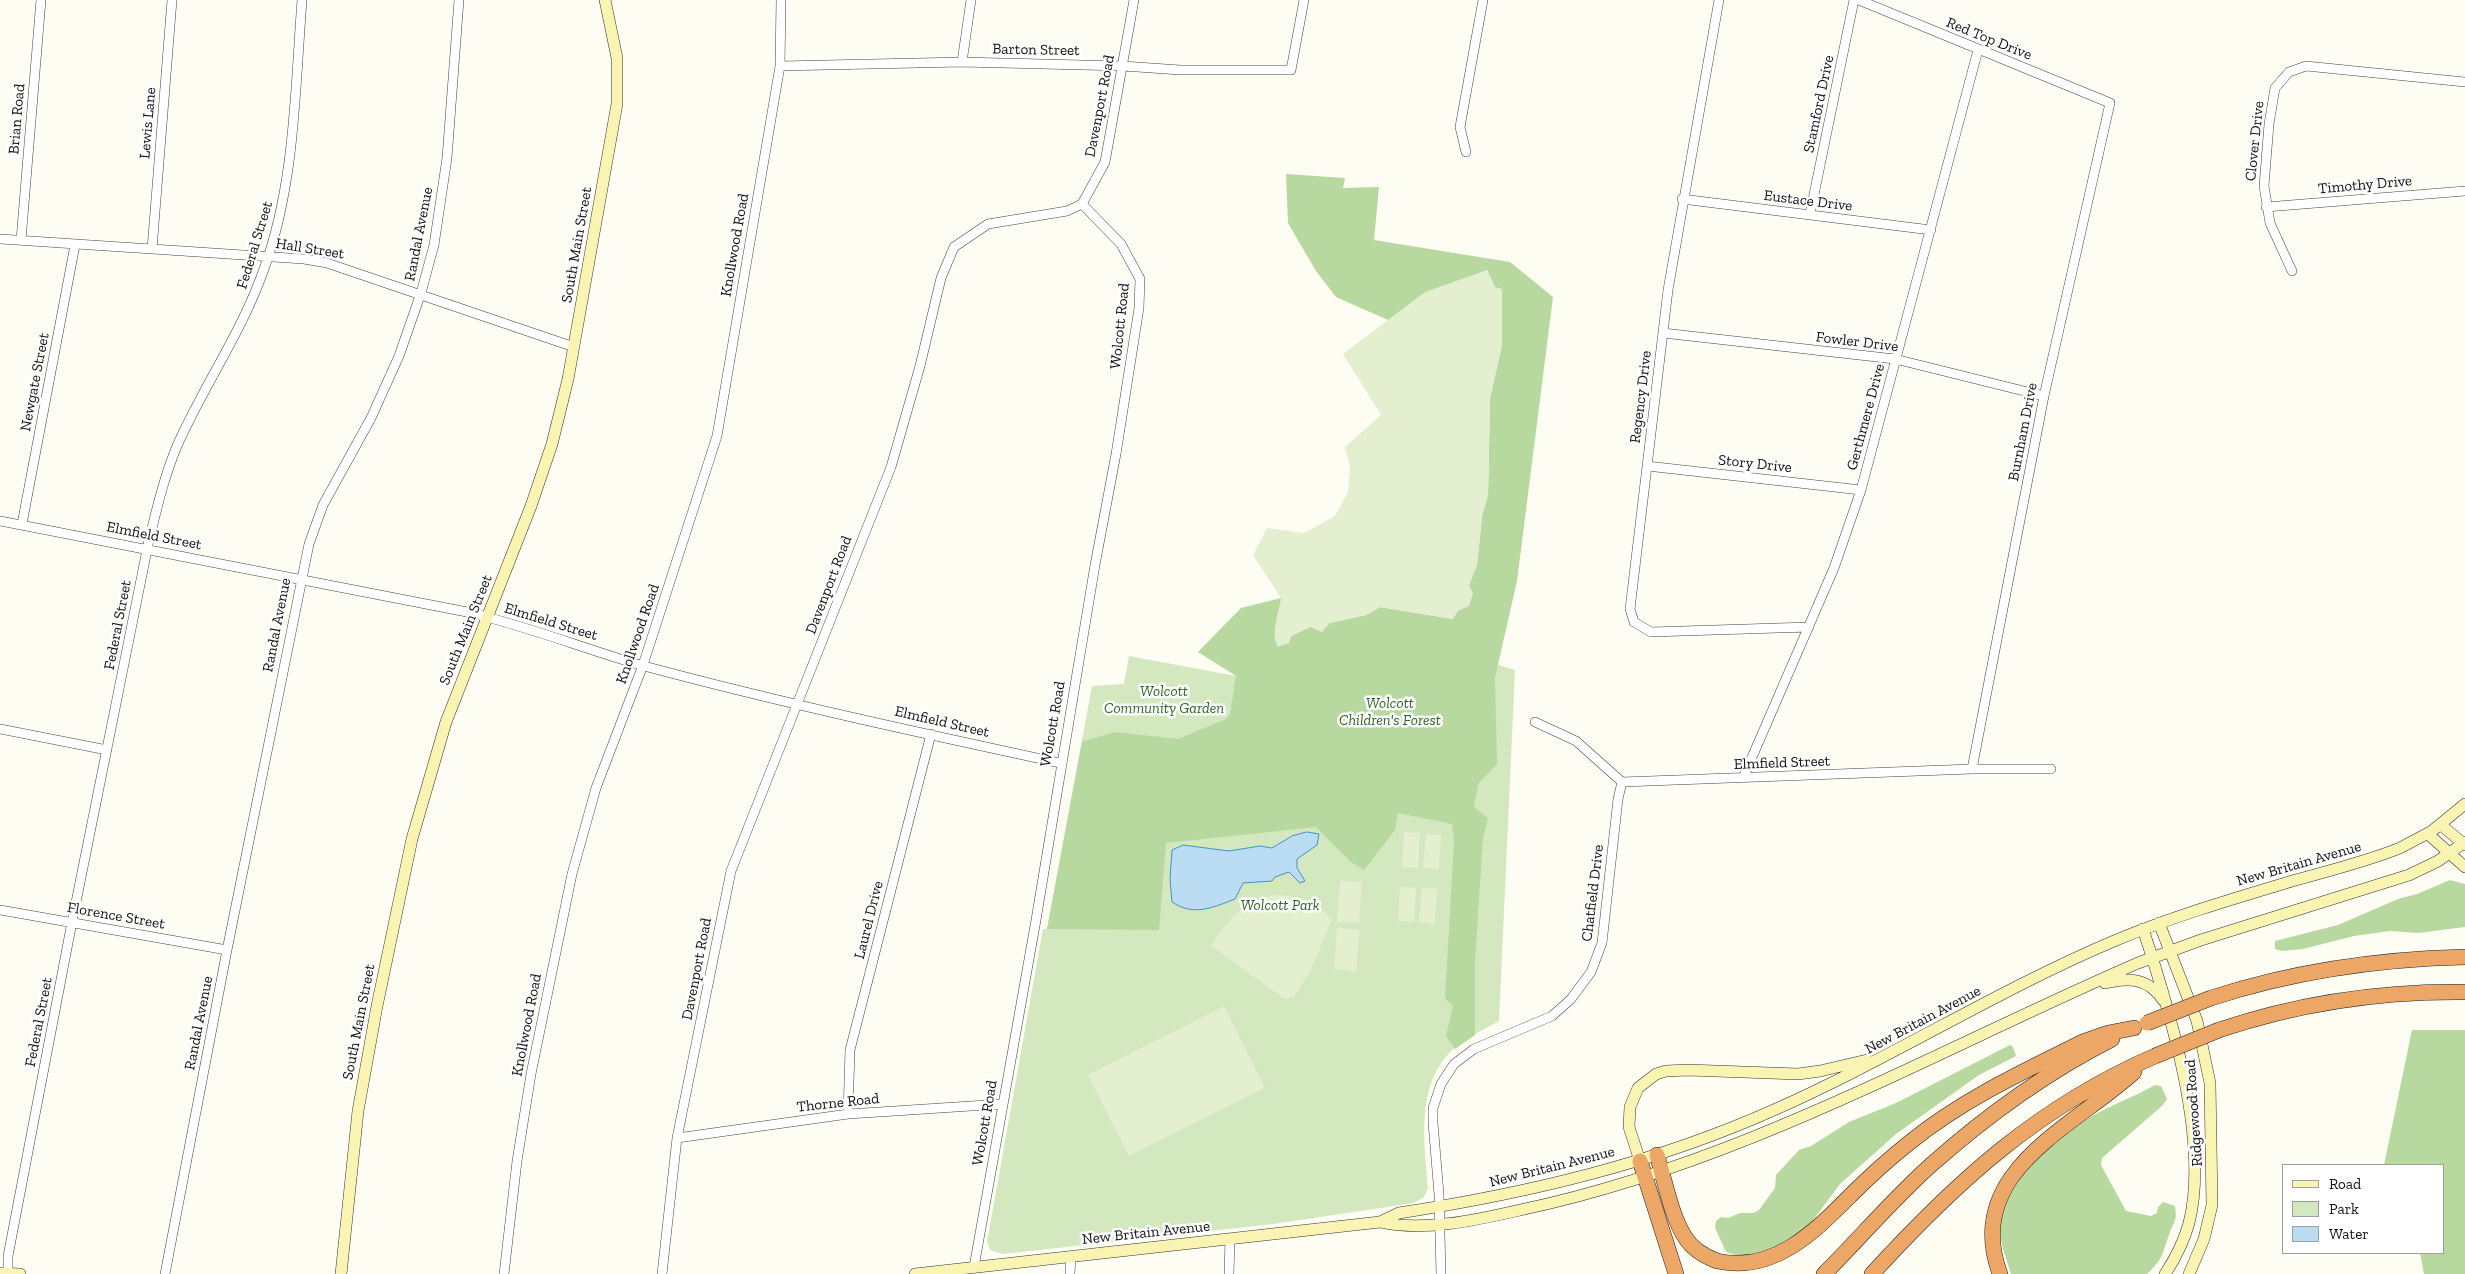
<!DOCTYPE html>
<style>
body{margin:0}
#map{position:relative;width:2465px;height:1274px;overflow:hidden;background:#fefdf4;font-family:"Zilla Slab",serif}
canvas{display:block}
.legend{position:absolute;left:2282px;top:1164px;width:162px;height:90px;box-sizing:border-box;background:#fff;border:1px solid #9f9f9f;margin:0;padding:6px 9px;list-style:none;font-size:15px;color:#101010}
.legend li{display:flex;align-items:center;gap:10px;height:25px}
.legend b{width:25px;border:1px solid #9f9f9f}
</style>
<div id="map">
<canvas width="2465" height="1274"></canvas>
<ul class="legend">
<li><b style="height:6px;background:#faf4b3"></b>Road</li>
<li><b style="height:14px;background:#d3e8bf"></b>Park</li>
<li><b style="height:14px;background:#bbddf3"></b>Water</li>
</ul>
</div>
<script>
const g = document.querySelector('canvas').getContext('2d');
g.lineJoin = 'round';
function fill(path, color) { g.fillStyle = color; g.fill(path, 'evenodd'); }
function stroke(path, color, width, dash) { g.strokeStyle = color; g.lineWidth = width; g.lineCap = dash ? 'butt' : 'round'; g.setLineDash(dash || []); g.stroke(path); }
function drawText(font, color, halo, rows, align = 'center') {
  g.font = font + ' "Zilla Slab",serif'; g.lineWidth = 5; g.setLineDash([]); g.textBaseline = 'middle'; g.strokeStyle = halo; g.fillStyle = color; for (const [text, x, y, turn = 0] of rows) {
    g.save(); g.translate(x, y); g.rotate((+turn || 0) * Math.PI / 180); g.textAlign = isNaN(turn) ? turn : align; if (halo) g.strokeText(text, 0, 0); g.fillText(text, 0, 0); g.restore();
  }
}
fill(new Path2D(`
 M1403 636 1515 670 1499 1021C1487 1028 1473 1034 1462 1042 1414 1076 1424 1138 1428 1188L1424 1197 1414 1203 1273 1224 1003 1254 990 1250 987 1242 1043 929H1047L1092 686 1124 684 1129 656 1247 678Z`), '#d3e8bf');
fill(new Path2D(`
 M1286 174 1345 178 1343 188 1379 187 1374 240 1510 262 1553 297 1517 581 1495 678 1497 764 1478 784 1474 807 1488 818 1483 838 1475 960V1035L1455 1049 1446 1036 1453 1006 1445 998 1454 842 1452 824 1398 813 1395 830 1364 870 1351 862 1316 827 1166 843 1159 930 1047 929 1082 742 1115 732 1178 739 1226 719 1230 714 1236 676 1198 652 1241 608 1281 598 1291 636 1310 627 1366 615 1380 607 1453 619 1477 565 1482 516 1488 495 1490 398 1502 345 1495 287 1487 270 1388 320 1336 297 1316 271 1288 223Z
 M2450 880 2465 884V927L2418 933 2390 931 2354 936 2303 949 2282 951 2275 949V941L2338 925 2398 899 2417 894Z
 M2412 1030H2465V1274H2424L2420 1253H2444V1165H2384Z
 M2010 1045 2013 1047 2016 1056 1979 1075 1896 1134 1840 1184 1811 1223 1779 1250 1739 1256 1726 1252 1715 1228 1716 1221 1721 1217 1728 1218 1740 1213H1753L1759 1210 1775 1188 1776 1175 1799 1150 1811 1146 1849 1122 1896 1103Z
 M2155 1085 2161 1086 2167 1099 2163 1105 2102 1158 2101 1165 2126 1211 2151 1216 2157 1213 2158 1207 2163 1202 2175 1206C2177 1222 2175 1219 2170 1232 2162 1253 2165 1257 2147 1274H2011C2007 1260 2000 1244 2000 1230 2002 1185 2054 1139 2090 1117 2111 1105 2134 1097 2155 1085Z`), '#b7d89f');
fill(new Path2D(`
 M1487 270 1495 287 1502 289V345L1490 398 1488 495 1482 516 1477 565 1469 586 1473 593 1469 606 1458 611 1453 619 1380 607 1366 615 1330 623 1322 632 1310 627 1291 636 1289 643 1278 647C1270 634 1279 613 1281 598L1253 555 1267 528 1304 533 1335 516 1348 492 1350 467 1345 447 1381 415 1343 354 1425 292Z
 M1404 832 1420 833 1418 868 1402 867Z
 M1426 834 1441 835 1439 869 1423 868Z
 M1340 881 1362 882 1359 923 1337 922Z
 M1400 887 1416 888 1414 922 1398 921Z
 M1422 888 1437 889 1435 924 1419 922Z
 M1275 895C1299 895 1315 903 1332 919L1310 972 1294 997 1285 999 1211 946C1230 918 1241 903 1275 895Z
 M1337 928 1359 930 1356 971 1334 969Z
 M1224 1006 1265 1088 1129 1156 1088 1075Z`), '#e4efd0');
const water = new Path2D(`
 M1307 832 1319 834 1317 845 1297 859V868L1305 881 1300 883 1289 872 1275 877 1272 881 1243 883 1235 899C1214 907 1194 917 1172 902L1170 879 1172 850 1183 845 1229 851 1260 846 1272 848 1292 836Z`);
fill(water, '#bbddf3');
stroke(water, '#4790c6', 1);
const street = new Path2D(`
 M1719 0 1668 290 1630 609 1634 622 1651 632 1809 627
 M1859 0 2110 103 2044 396 1972 769
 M962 62 971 0
 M780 66 962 62 1123 66 1180 70H1291L1304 0
 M1466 152 1460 127 1483 0
 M1682 199 1931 230
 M2266 207 2465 191
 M1810 214 1854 0
 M0 239 304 259 327 263 574 347
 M21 240 41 0
 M152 249 172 0
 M2292 271 2270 223 2264 186 2269 124 2275 88 2289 72 2306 66 2465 82
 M1663 333 1895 359 2044 396
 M1647 466 1861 490
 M0 521 467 612C527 626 585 649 644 666 782 703 921 733 1060 763
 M22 524 75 245
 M1535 722 1576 741 1622 782 1972 769H2051
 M0 729 107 750
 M1743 778 1834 568 1861 490 1978 50
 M0 910 227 950
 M848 1114 850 1050 931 734
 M677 1138 848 1114 1002 1104
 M974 1267 1036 920 1095 565 1116 454 1139 308 1140 279 1121 244 1082 204
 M8 1273V1256L72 922 149 540C157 508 164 477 177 446 204 385 242 332 264 269 295 184 295 90 302 0
 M165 1274 227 950 309 544 323 505 371 418 399 356 421 293 434 245 447 158 459 0
 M504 1274 517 1161 531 1074 572 874 596 788 643 665 717 436 780 66 781 0
 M662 1274 677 1138 731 871 891 467 920 366 941 278 954 247 988 224 1067 211 1082 204 1105 162 1134 0
 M1070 1274 1071 1256
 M1229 1274 1230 1239
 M1441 1274 1439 1194 1433 1123V1108L1441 1084 1454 1064 1474 1049 1552 1016 1571 999 1591 972 1602 943 1618 799 1622 782`);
const secondary = new Path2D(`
 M2441 825 2465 845
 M2428 834 2465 867
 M2159 923 2197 1021 2210 1083 2212 1205 2204 1239 2189 1274
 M2143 929C2169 1008 2210 1141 2189 1223 2184 1241 2175 1259 2165 1274
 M2105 983C2129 977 2148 978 2163 1000
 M1640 1161 1629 1127 1630 1107 1638 1088 1656 1074 1666 1071 1688 1070 1798 1074 1820 1071 1867 1060
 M1380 1222C1424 1232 1476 1220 1520 1210 1740 1164 1935 1051 2138 963L2201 940 2409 875 2438 861 2465 842
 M0 1273 20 1274
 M341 1274 358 1111 377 1006 412 839 446 722 531 506 552 444 568 379 617 104V58L605 0
 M915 1274 1380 1222 1399 1213C1529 1193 1656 1163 1776 1109 1891 1058 1998 990 2114 941 2171 917 2232 899 2292 881 2328 871 2365 862 2400 848L2432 831 2465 804`);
const highway = new Path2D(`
 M2211 998C2294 971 2378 959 2465 957
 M2219 1030C2299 1003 2381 991 2465 992
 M1657 1155C1664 1178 1672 1218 1685 1237 1692 1249 1704 1256 1717 1261 1775 1274 1817 1229 1853 1193 1870 1176 1889 1159 1909 1143 1962 1100 2024 1071 2085 1041L2108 1033 2134 1028
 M1640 1161 1676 1274
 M1824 1274C1860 1238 1893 1199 1931 1165 1985 1117 2047 1072 2112 1039
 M1872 1274C1957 1181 2038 1107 2155 1056
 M2000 1274C1962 1172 2074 1127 2134 1072`);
stroke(street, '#434343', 10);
stroke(secondary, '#323232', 12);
stroke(highway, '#212121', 16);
stroke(street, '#fff', 9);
stroke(secondary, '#faf4b3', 11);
stroke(highway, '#eca665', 15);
const highwayBridge = new Path2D(`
 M2147 1023 2211 998
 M2155 1056 2219 1030`);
stroke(highwayBridge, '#212121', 16, []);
stroke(highwayBridge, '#eca665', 15);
drawText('15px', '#101010', '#fff', [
 ["Red Top Drive",1989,39,22],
 ["Barton Street",1036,50,1],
 ["Stamford Drive",1819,104,-78],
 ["Davenport Road",1100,106,-79],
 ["Brian Road",17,119,-85],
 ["Lewis Lane",148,123,-85],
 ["Clover Drive",2255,141,-84],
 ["Timothy Drive",2365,185,-5],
 ["Eustace Drive",1808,201,7],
 ["Randal Avenue",419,234,-79],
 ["Federal Street",255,245,-73],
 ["South Main Street",577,245,-80],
 ["Knollwood Road",735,245,-80],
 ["Hall Street",310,249,9],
 ["Wolcott Road",1120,326,-84],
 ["Fowler Drive",1857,342,7],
 ["Newgate Street",35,382,-79],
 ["Regency Drive",1641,397,-83],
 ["Gerthmere Drive",1866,417,-75],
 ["Burnham Drive",2023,432,-79],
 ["Story Drive",1755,464,6],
 ["Elmfield Street",154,536,11],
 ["Davenport Road",829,585,-69],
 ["Elmfield Street",551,622,17],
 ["Federal Street",118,625,-79],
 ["Randal Avenue",277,625,-79],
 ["South Main Street",466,630,-68],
 ["Knollwood Road",638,634,-71],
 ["Elmfield Street",942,722,13],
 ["Wolcott Road",1053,724,-80],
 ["Elmfield Street",1782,763,-2],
 ["New Britain Avenue",2299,864,-16],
 ["Chatfield Drive",1593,893,-83],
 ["Florence Street",116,916,10],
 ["Laurel Drive",869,920,-76],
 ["Davenport Road",697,969,-79],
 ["New Britain Avenue",1923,1020,-28],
 ["Federal Street",39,1022,-79],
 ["South Main Street",359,1022,-79],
 ["Randal Avenue",199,1023,-79],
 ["Knollwood Road",527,1025,-79],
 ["Thorne Road",838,1103,-6],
 ["Ridgewood Road",2194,1113,-94],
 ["Wolcott Road",985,1123,-80],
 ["New Britain Avenue",1552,1167,-14],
 ["New Britain Avenue",1146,1233,-6]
]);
drawText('italic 15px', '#2f6523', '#fff', [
 ["Wolcott",1164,692],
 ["Community Garden",1164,709],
 ["Wolcott",1390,704],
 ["Children's Forest",1390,721],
 ["Wolcott Park",1280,906]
]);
</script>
